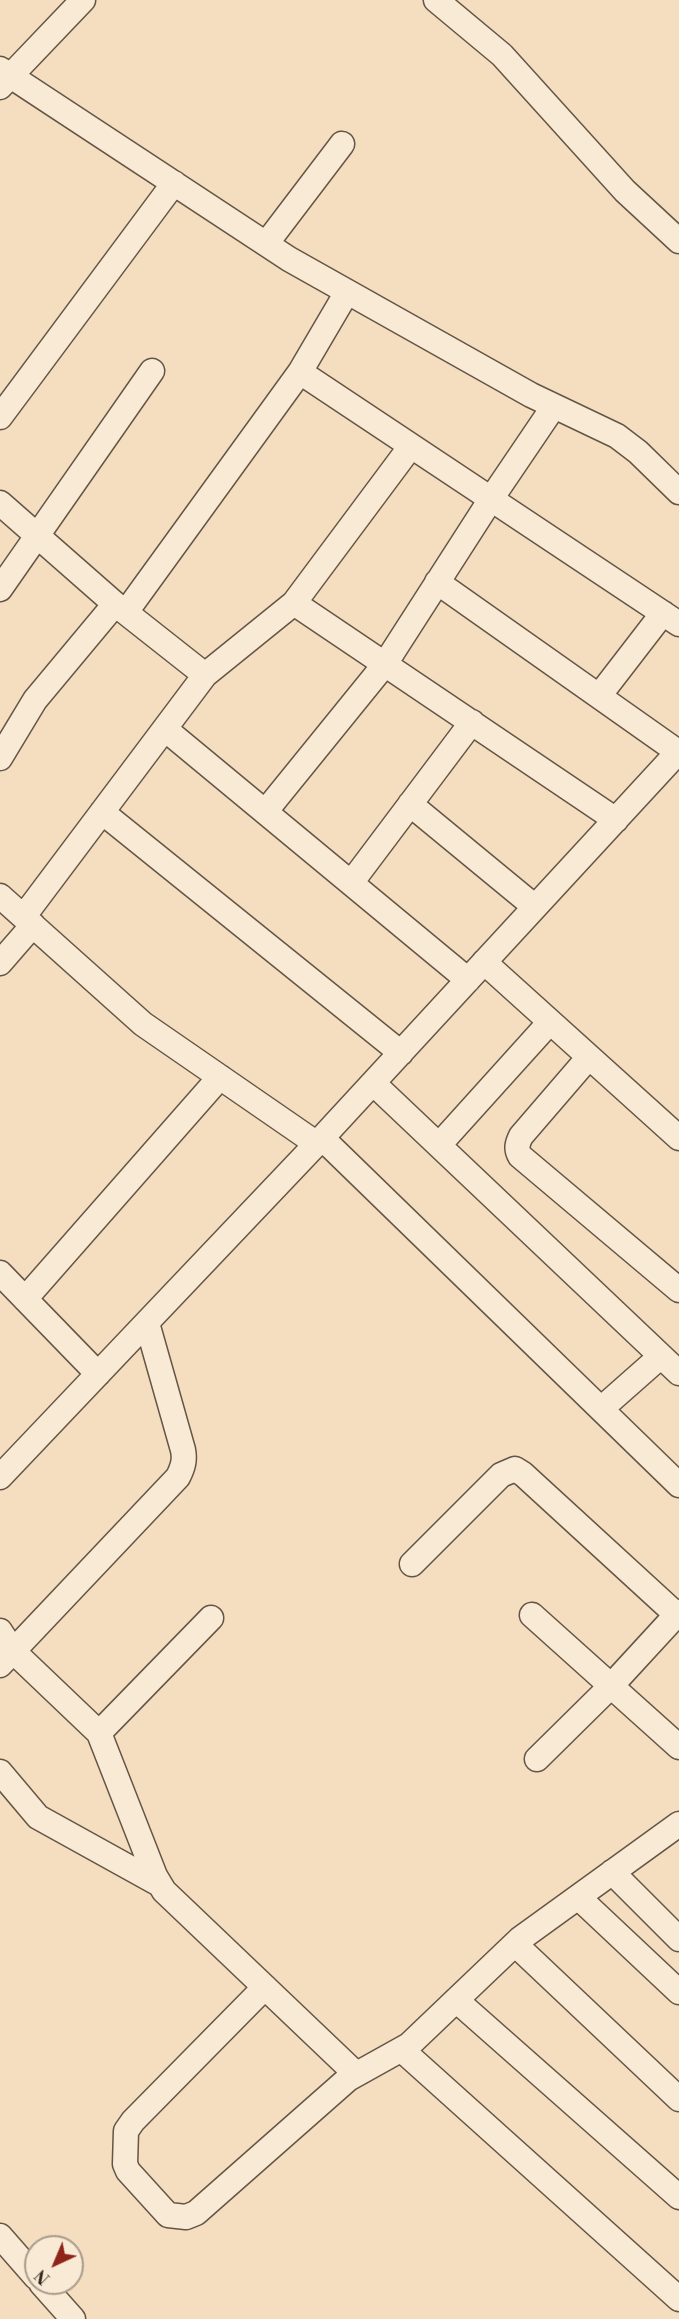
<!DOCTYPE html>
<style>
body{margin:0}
#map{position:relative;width:679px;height:2319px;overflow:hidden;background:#f4debf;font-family:"Libre Bodoni",serif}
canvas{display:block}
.north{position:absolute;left:24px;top:2235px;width:60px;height:60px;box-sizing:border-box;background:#f8ead5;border:2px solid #aa9c8c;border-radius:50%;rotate:224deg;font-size:16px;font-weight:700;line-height:24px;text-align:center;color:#34271e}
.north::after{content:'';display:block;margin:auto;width:21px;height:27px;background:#8f2418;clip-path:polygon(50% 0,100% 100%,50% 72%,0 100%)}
</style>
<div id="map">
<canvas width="679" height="2319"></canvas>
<div class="north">N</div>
</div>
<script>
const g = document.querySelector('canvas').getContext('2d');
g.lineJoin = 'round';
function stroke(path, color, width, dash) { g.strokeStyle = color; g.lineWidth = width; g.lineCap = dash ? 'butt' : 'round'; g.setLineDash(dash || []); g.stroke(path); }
const minor = new Path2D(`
 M436 0 502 55 625 191 679 241
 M0 69 289 259 531 395 617 436 638 452 679 492
 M0 87 83 0
 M266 244 342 144
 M300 372 679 624
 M0 417 174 183
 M0 503 115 604
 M437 582 678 752
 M0 589 152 371
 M294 603 411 446
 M126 612 300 372 347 292
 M599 696 663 613
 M165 729 468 980
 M0 758 35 700 115 604 205 675 294 603 616 820
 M410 804 535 907
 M102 812 401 1053
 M265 812 385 664 491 499 554 406
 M351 883 472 722
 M0 896 143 1024 317 1144
 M24 916 205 675
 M484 962 679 1138
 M0 963 33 925
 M589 1057 521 1136C517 1144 516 1149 520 1156L679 1290
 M373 1083 679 1373
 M322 1138 679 1485
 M439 1145 550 1022
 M0 1273 98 1374
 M25 1299 220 1077
 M601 1409 661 1356
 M0 1477 322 1138 679 751
 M412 1564 501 1475 515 1469 523 1474 679 1617
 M532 1615 679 1747
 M0 1631 13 1651 99 1733 155 1876 164 1891 356 2074
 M0 1665 178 1477C183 1467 185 1460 183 1450L147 1323
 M99 1733 211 1618
 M537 1759 611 1686 679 1612
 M0 1772 38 1817 159 1884
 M612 1872 679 1939
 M578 1897 679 1992
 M515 1944 679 2099
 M265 1987 133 2121 126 2131 125 2164 128 2171 168 2215 186 2217 196 2213 348 2079 409 2045 520 1939 679 1824
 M456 2000 679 2197
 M402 2050 679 2299
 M0 2236 36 2277
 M41 2283 73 2319`);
stroke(minor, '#645546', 27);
stroke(minor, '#f8ead5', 24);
</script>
